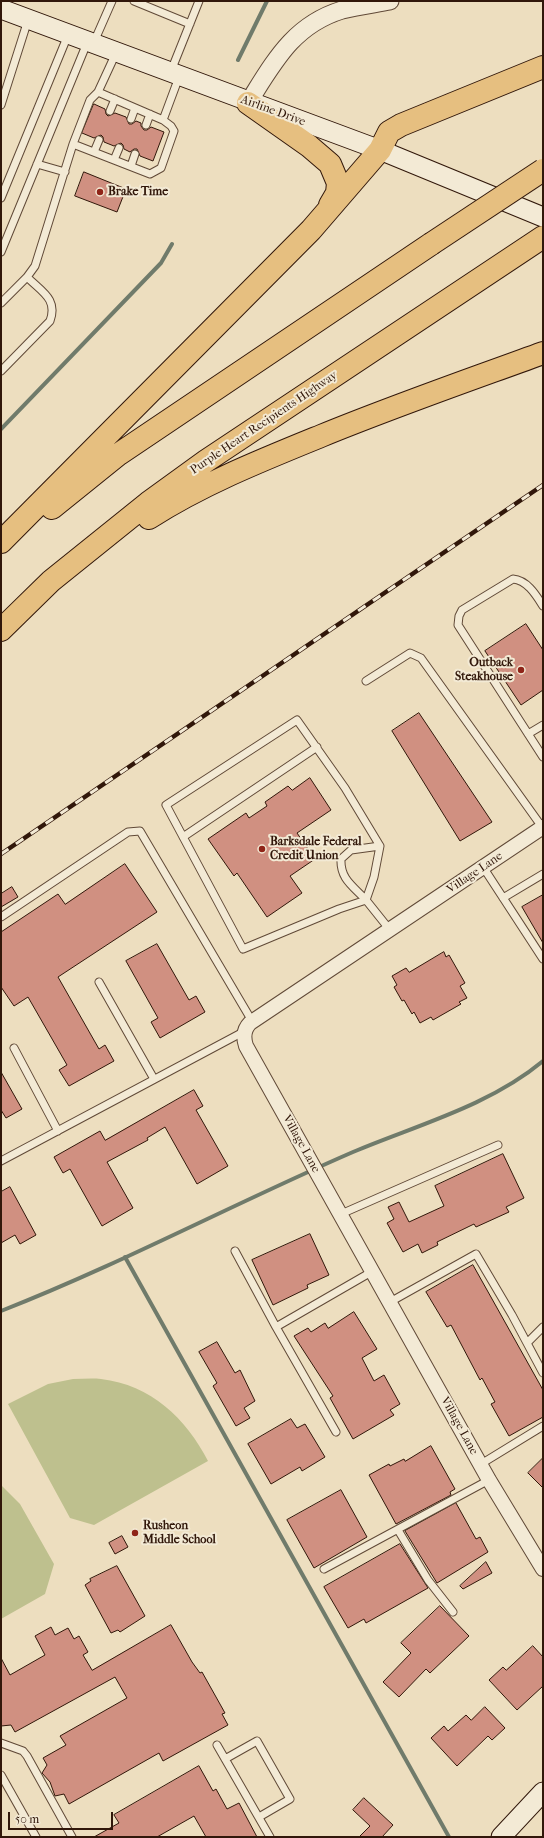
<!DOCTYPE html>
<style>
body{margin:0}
#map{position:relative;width:544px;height:1838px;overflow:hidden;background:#eddebf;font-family:"IM FELL French Canon",serif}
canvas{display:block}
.frame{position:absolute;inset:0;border:2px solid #31170a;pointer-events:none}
.scale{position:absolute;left:8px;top:1812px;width:105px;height:18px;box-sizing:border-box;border:2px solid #31170a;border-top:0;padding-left:5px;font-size:12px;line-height:14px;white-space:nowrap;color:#31170a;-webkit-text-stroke:3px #f3ead5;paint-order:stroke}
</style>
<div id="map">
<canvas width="544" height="1838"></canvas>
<div class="frame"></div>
<div class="scale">50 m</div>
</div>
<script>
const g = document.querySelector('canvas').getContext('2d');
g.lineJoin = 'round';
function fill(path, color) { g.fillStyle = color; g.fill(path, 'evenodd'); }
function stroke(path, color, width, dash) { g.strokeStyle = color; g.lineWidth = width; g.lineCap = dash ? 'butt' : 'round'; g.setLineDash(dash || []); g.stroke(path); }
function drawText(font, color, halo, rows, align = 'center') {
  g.font = font + ' "IM FELL French Canon",serif'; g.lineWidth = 4; g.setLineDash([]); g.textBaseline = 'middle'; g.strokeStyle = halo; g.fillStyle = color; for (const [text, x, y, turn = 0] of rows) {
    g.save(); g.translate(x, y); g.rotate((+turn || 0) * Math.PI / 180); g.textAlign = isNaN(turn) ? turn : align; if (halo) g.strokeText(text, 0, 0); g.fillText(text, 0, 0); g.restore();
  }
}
fill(new Path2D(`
 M73 1379C82 1379 92 1378 101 1379 151 1385 186 1418 208 1461L94 1525 70 1518 8 1404 48 1384Z
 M1 1485 20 1504 54 1564 45 1594 1 1619Z`), '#bec08e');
stroke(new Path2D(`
 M238 60 267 1
 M1 429 161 263 172 244
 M125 1257 449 1837
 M1 1311C121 1264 235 1203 353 1152 417 1125 489 1106 543 1061`), '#707b6b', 4);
const building = new Path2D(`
 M94 104 105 109 106 114 108 116 115 113 126 117 129 124H132L136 121 141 123V126L144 130H147L151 127 164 132 153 161 140 156 137 149H134L130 152 124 149 123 145 121 143 114 146 104 142 103 137 101 135 94 138 82 133Z
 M84 172 126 189 117 212 75 196Z
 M526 624 543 650V690L521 705 485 651Z
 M419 713 492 822 460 841 392 731Z
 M310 778 331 810 297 833 315 859 290 876 302 893 267 917 237 873 234 876 208 839 246 813 249 818 267 806 265 802 288 786 292 790Z
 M125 864 157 912 58 977 99 1049 105 1045 114 1061 69 1086 59 1070 67 1065 28 997 14 1006 1 987V932L58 894 65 904Z
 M12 887 18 897 1 907V894Z
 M543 895V943L522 907Z
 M157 944 189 1000 196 996 205 1012 160 1038 151 1022 158 1018 126 961Z
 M444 952 446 957 449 955 465 983 460 986 467 998 459 1002 461 1004 433 1020 431 1017 420 1023 414 1012 412 1014 404 1000 402 1001 394 987 397 985 392 976 406 968 409 972Z
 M1 1072 22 1109 6 1118 1 1110Z
 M194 1090 203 1106 196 1110 228 1166 197 1184 165 1127 147 1138 148 1140 107 1162 133 1208 102 1226 70 1169 63 1173 54 1157 100 1131 105 1140Z
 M503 1154 524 1198 506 1207 509 1212 476 1227 474 1224 437 1242 438 1245 422 1253 418 1244 403 1252 387 1223 394 1219 388 1207 399 1202 409 1222 444 1206 435 1186Z
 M10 1187 36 1235 20 1244 15 1235 1 1243V1192Z
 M310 1234 329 1275 307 1285 308 1288 273 1305 252 1260Z
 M473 1265 543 1390V1417L509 1436 491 1404 495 1402 482 1378 480 1380 451 1325 447 1327 426 1292Z
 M354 1312 377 1349 362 1358 374 1381 384 1375 400 1404 390 1410 394 1415 353 1439 330 1398 333 1396 294 1336 308 1328 311 1332 325 1323 328 1328Z
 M217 1342 235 1373 240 1370 255 1401 244 1408 250 1418 236 1426 213 1386 217 1383 199 1352Z
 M291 1419 297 1428 305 1424 325 1457 302 1471 300 1467 271 1484 248 1444Z
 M431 1446 455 1489 450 1492 451 1495 396 1524 369 1475 389 1464 390 1466 404 1459 405 1461Z
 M543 1458V1488L528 1473Z
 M341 1490 367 1537 314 1568 287 1520Z
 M456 1503 476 1539 480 1537 488 1552 437 1583 405 1531Z
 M122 1536 128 1547 115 1554 109 1543Z
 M400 1544 428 1588 366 1623 364 1619 348 1628 324 1587Z
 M486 1562 492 1573 463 1589 460 1586Z
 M117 1566 145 1616 120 1632 118 1630 111 1633 85 1585 91 1581 90 1579Z
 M440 1606 469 1636 430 1673 426 1669 399 1697 383 1682 411 1653 401 1643Z
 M171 1625 192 1662 200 1673 202 1672 225 1713 222 1714 228 1725 163 1761 159 1753 69 1804 64 1794 55 1796 50 1782 42 1773 47 1765 43 1758 66 1745 60 1736 127 1698 115 1677 15 1732 11 1725 1 1726V1658L10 1675 45 1655 35 1636 51 1627 55 1635 68 1628 74 1639 79 1636 88 1652 83 1655 92 1670Z
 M533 1646 543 1657V1686L517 1710 489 1680 503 1667 506 1670Z
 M485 1707 505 1728 492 1740 488 1736 457 1766 431 1738 444 1726 448 1731 466 1715 471 1720Z
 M199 1766 213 1791 216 1789 227 1809 239 1803 257 1837H206L194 1816 157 1837H94L119 1823 114 1815Z
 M364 1798 393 1825 382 1837H359L370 1826 353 1810Z`);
fill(building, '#d09081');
stroke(building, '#31170a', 1);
const service = new Path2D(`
 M134 1 190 24
 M94 42 112 1
 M171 71 199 1
 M98 92 116 53
 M1 105 28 20
 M110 111 115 99
 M131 119 135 108
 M146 125 150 114
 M73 144 90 100 98 92 163 120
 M94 152 99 140
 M114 160 119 148
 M37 164 65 172
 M131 166 135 154
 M1 198 68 35
 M1 252 87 43
 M1 303 27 277 35 266 73 144 150 174 161 168 174 131 171 126 163 120 179 77
 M1 371 50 321C58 299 42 292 27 277
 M543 606C536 595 527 580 513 579L462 610 459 616 458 625 543 757
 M366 681 410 653 421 658 542 827
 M528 734 543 725
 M183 837 317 747
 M380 846 351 850 341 859C340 879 353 886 366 900L374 877 380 846 345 788 297 720 166 805 243 949 339 909 366 900 390 930
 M483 867 543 959
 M503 898 543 874
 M1 917 128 832 140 831 252 1021
 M99 982 154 1079
 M14 1048 58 1131
 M1 1161 245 1031
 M341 1214 498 1145
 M235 1251 276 1327 373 1271
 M390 1302 476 1254 512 1315 543 1373
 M276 1327 336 1432
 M527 1343 543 1327
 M481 1464 543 1426
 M398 1530 428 1580 453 1612
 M324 1569 489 1480
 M1 1743 23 1751 27 1756 72 1837
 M217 1745 270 1837
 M225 1759 257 1741 290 1799 259 1817
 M1 1775 36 1837`);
const minor = new Path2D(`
 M543 827 250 1023C244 1029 243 1037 246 1046L489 1480 543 1569`);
const tertiary = new Path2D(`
 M248 103C274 62 293 25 342 10 358 6 374 4 390 1`);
const secondary = new Path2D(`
 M1 9 380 150 543 217
 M501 1837 543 1792`);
const motorway = new Path2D(`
 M248 103 309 146 330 164 338 183 337 193 330 205
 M52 508 119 454 431 244
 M149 518C202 484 262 460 321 436 394 406 469 380 543 353
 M1 542 311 230 380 150 389 132 401 125 543 67
 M1 630 51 581 148 503 206 461 543 237`);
stroke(service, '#604937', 9);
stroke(minor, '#604937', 16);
stroke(tertiary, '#604937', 19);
stroke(secondary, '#31170a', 21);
stroke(motorway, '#31170a', 24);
stroke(service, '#f3ead5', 7);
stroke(minor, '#f3ead5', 14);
stroke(tertiary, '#f3ead5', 17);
stroke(secondary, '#f3ead5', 19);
stroke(motorway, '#e6bf80', 22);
const rail = new Path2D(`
 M1 854 543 485`);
stroke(rail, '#31170a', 4.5);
stroke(rail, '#f3ead5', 3, [9]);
const motorwayBridge = new Path2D(`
 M431 244 543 170`);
stroke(motorwayBridge, '#31170a', 24, []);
stroke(motorwayBridge, '#e6bf80', 22);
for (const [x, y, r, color] of [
 [100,192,4,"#8f2418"],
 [521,670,4,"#8f2418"],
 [262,849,4,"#8f2418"],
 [135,1533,4,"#8f2418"]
]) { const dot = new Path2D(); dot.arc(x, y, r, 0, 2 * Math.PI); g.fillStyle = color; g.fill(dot); stroke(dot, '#f3ead5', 1.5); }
drawText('12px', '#31170a', '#f3ead5', [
 ["Airline Drive",273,111,20],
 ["Purple Heart Recipients Highway",264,423,-34],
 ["Village Lane",475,873,-34],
 ["Village Lane",301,1144,61],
 ["Village Lane",459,1426,61]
]);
drawText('bold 12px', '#31170a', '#f3ead5', [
 ["Brake Time",108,192],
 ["Outback",513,663,"right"],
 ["Steakhouse",513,677,"right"],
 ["Barksdale Federal",270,842],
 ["Credit Union",270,856],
 ["Rusheon",143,1526],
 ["Middle School",143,1540]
], 'left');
</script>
